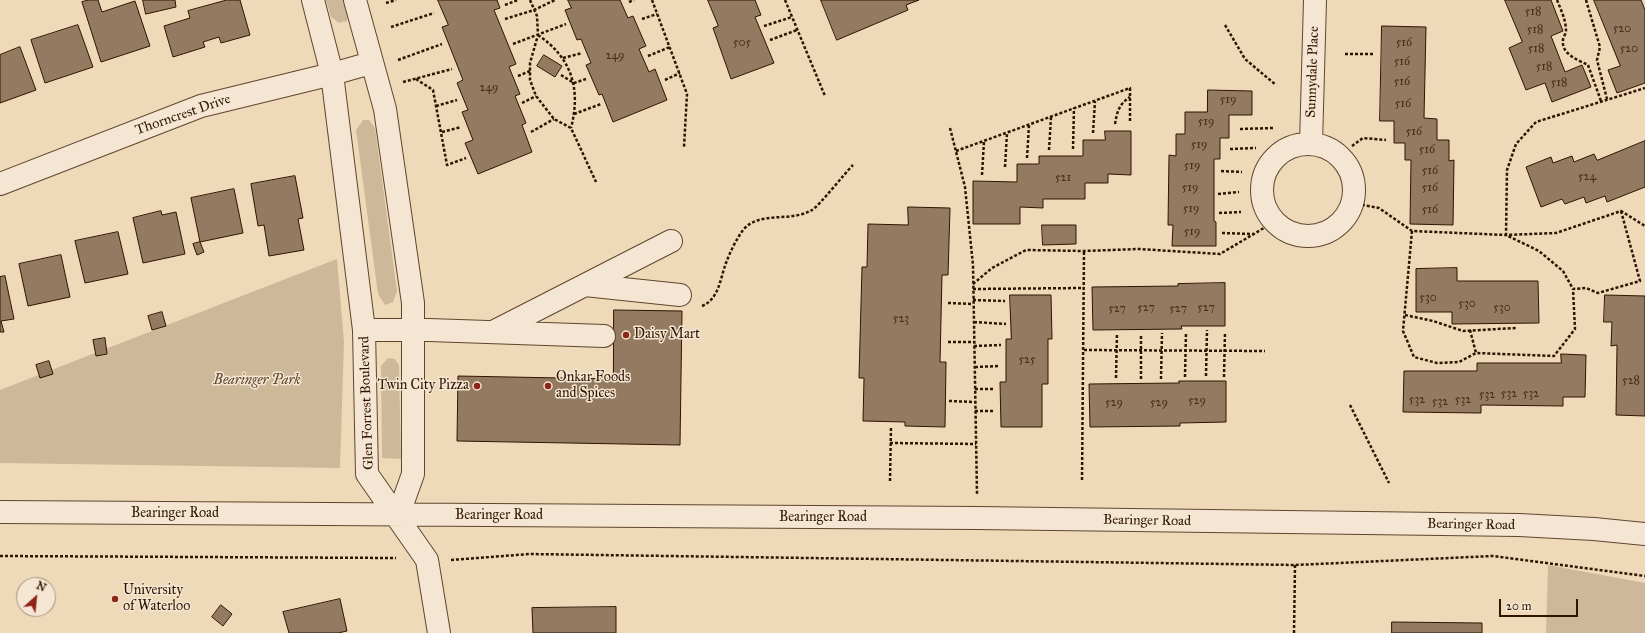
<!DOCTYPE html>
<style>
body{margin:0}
#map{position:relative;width:1645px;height:633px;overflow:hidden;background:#eed9b9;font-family:"IM FELL Great Primer",serif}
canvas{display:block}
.north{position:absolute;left:16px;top:577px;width:40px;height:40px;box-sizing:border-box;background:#f4e6d2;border:1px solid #a6927e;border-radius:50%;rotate:27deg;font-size:11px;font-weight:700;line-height:16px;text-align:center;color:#301400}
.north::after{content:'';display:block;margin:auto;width:14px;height:18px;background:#8f2418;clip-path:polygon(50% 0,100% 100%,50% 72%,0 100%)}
.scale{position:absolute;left:1499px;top:599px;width:79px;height:18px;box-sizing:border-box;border:2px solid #301400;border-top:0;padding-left:5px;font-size:12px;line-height:14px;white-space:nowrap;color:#301400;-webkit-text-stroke:3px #f4e6d2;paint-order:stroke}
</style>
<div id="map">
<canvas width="1645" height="633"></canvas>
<div class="north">N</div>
<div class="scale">20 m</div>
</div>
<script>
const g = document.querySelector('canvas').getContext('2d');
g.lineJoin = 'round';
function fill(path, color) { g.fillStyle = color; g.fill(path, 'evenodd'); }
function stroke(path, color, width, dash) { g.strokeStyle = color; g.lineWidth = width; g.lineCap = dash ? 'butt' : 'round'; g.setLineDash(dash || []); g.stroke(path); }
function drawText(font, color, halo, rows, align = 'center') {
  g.font = font + ' "IM FELL Great Primer",serif'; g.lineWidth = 3; g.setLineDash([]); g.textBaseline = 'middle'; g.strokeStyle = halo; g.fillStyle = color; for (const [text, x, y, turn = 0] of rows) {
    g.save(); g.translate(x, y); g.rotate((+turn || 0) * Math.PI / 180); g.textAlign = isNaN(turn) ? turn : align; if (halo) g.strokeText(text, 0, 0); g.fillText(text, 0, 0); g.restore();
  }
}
fill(new Path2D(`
 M326 0H345L348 11 347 21 339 23 331 17Z
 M363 120H369L375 128 397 291 393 302 385 305 378 294 356 130Z
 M337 259 344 342 340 468 0 463V390Z
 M388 358 395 359 399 365 401 459 382 458 381 366Z
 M1548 565 1645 583V633H1546Z`), '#ceb89a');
const building = new Path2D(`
 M89 0H98L102 12 135 1 150 46 101 62 82 2Z
 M143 0H175L176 7 146 14Z
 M227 0H240L250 35 221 43 219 37 203 42 205 47 173 57 164 26 190 18 188 11Z
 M438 0H497L500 8 494 10 516 64 509 67 520 94 515 96 526 123 522 125 532 152 478 174 465 143 473 140 462 112 468 110 457 83 463 80 442 27 448 25Z
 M568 0H620L628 18 633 16 646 46 639 49 649 72 655 69 667 100 613 122 602 94 599 95 586 65 591 63 581 39 577 40 565 10 571 8Z
 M708 0H755L761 15 755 17 774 63 731 79 713 28 718 26Z
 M821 0H919L906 5 908 10 837 40Z
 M1505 0H1551L1563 31 1551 36 1565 72 1582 65 1591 87 1552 102 1545 83 1526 90 1509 48 1522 42Z
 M1594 0H1641L1645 10V83L1617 93 1608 70 1620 66Z
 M78 25 93 67 45 83 31 40Z
 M1382 26 1426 27 1424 118 1437 119V140H1449V161L1454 160 1453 225 1410 224 1411 160H1405V143H1394V121H1380Z
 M20 47 36 90 0 103V55Z
 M544 55 562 66 555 77 537 66Z
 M1208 90 1252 91V115H1229V138H1220V159H1214V221L1216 222V246H1172L1173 225H1168L1169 155 1176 156V134H1185V112H1207Z
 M1105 131H1131V175L1108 174V183H1085V199H1043V208L1020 207V224H973V181L1017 182V164H1039V156H1083V140H1105Z
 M1645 141V187L1607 202 1605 196 1586 203 1584 197 1565 204 1562 199 1541 207 1526 167 1551 157 1553 163 1572 156 1574 162 1594 154 1597 160Z
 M295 176 303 218 298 219 304 250 269 256 264 225 258 226 251 184Z
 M234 189 243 233 200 242 191 198Z
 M908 207 950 208 948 275H942L940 362H946L945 427 905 426V422L863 421 864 378H859L862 267H867L868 224 908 225Z
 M161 211 162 215 176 212 185 254 143 263 133 218Z
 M1042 225H1076V244L1043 245Z
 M118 232 128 274 85 283 75 241Z
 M200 242 204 252 197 255 193 244Z
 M61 255 70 297 28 306 19 264Z
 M1457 268V281H1538L1539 323 1452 324V312H1416V269Z
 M5 276 14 319 1 321 4 332H0V277Z
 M1225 283V326H1181L1182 329 1093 330 1092 287 1178 286V284Z
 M1010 295H1051L1052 339H1048V384H1042V427H1001L1000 382H1006V339H1011Z
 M1605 295 1645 296V416L1616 415 1617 345 1611 346 1612 322H1604Z
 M614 310 682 311 680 445 457 441 458 376 613 379Z
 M162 312 166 326 152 330 148 316Z
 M105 338 107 354 96 356 93 340Z
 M1561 354 1586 355 1585 397H1563V406L1481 405V413L1403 412 1404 371H1477V363H1561Z
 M49 361 53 374 40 378 36 365Z
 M1179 381H1226V422L1180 423V426L1090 427 1089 384 1179 383Z
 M340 599 347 631 338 633H289L283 612Z
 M221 605 232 614 223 626 212 617Z
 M616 607V633H533L532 608Z
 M1392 622 1482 623V633H1392Z`);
fill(building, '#937a60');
stroke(building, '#301400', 1);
const minor = new Path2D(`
 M313 0 332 74 364 330 367 474 427 560 439 633
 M355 0 385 109 413 303V474L398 516
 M1311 144 1315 0
 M1262 190a46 46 0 1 1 92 0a46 46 0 1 1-92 0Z
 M0 184 201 106 332 74 371 63
 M585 285 680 295
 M364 330H429L604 336
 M493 332 671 241
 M0 512 977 518 1519 525 1594 529 1645 534`);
stroke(minor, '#60452e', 24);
stroke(new Path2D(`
 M530 0 537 16 538 35 530 63V80L536 96 554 119 571 128 596 182
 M652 0 687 94 684 147
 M785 0 825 96
 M1557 0C1561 10 1566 20 1566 31 1566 34 1563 37 1563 40 1561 54 1578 60 1588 65L1601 101
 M1586 0 1600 47 1597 60 1607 99
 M629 2 634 0
 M386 3 396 0
 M505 5 518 0
 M505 19 534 10 555 0
 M642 19 657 14
 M1225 25 1245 59 1276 85
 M764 26 792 17
 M391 27 434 13
 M538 35C572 58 581 89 571 128
 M770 40 797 30
 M513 44 566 24
 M1345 54H1373
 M648 56 670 47
 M563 58 582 53
 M398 60 442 44
 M561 75 574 83 586 79
 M518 76 530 71
 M416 79 433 90 447 165 466 158
 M665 80 680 73
 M403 82 452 69
 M522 103 536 96
 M436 106 457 100
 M574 114 601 104
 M1115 124C1117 112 1119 104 1130 97
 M950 128 965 187 973 265 977 494
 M1240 129 1274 128
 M442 132 461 127
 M531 132 554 119
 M1093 133 1095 101
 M1352 146 1363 138 1386 140
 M1073 149 1074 108
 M1230 149 1256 148
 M1049 150 1051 117
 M956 151 1130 88V121
 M1027 158 1029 125
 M1005 167 1007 133
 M1221 171 1242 172
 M982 175 984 141
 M1218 194 1239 192
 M1352 203 1379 208 1412 231 1506 235 1556 233 1621 211 1645 226
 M1621 211 1640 281 1598 293 1586 288 1573 289 1563 271 1539 251 1506 235 1507 170 1516 144 1536 122 1645 88
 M1219 213 1241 212
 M1412 231 1403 331 1414 357 1437 363 1459 362 1476 353 1554 356 1575 329 1573 289
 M1222 233 1253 234
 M973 284 992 268 1026 250 1084 251 1139 249 1220 254 1274 222
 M973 289 1084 288
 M973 300 1005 301
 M948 303 973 304
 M702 306C719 299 720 279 726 263 730 252 736 240 743 230 760 210 790 223 812 210 820 205 844 174 853 165
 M1405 315 1433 321 1463 331 1516 328
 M974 322 1006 324
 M1470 330 1476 353
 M948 342H974
 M974 346 1001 345
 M1084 350 1265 351
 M975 367 1000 366
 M1206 376 1207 330
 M1185 377 1186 332
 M1224 377 1225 332
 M1116 378 1117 333
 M1141 379V334
 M1161 379 1162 333
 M975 389H995
 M949 401 975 402
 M1350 405 1389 483
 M975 411H995
 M890 443 976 444
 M1082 480 1084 251
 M890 481 891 426
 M0 556 396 558
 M451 560 530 554 1295 565 1493 556 1645 576
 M1294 633 1295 565`), '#301400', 2.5, [3, 2]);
stroke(minor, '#f4e6d2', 22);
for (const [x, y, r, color] of [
 [626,335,4,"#8f2418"],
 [477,386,4,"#8f2418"],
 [548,386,4,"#8f2418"],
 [115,599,4,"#8f2418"]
]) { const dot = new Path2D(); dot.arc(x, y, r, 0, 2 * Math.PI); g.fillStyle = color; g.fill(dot); stroke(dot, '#f4e6d2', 1.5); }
drawText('12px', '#492e18', null, [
 ["518",1533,12],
 ["520",1622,29],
 ["518",1535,30],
 ["505",742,43],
 ["516",1404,43],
 ["518",1536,49],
 ["520",1629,49],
 ["249",615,56],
 ["516",1402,62],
 ["518",1544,67],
 ["516",1402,82],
 ["518",1559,83],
 ["249",489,88],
 ["519",1228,100],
 ["516",1403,104],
 ["519",1206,122],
 ["516",1414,132],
 ["519",1199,145],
 ["516",1427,150],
 ["519",1192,166],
 ["516",1430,171],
 ["524",1587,177],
 ["521",1063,178],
 ["519",1190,188],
 ["516",1430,188],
 ["519",1191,209],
 ["516",1430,210],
 ["519",1192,232],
 ["530",1428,298],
 ["530",1467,304],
 ["527",1146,308],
 ["527",1206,308],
 ["530",1502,308],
 ["527",1117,309],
 ["527",1178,309],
 ["523",901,319],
 ["525",1027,360],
 ["528",1631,381],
 ["532",1509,394],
 ["532",1531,394],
 ["532",1487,395],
 ["532",1417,400],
 ["532",1463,400],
 ["529",1197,401],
 ["532",1440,402],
 ["529",1114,403],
 ["529",1159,403]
]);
drawText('14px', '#301400', '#f4e6d2', [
 ["Sunnydale Place",1313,72,-88],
 ["Thorncrest Drive",183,115,-19],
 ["Glen Forrest Boulevard",367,403,-92],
 ["Bearinger Road",175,514],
 ["Bearinger Road",499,516],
 ["Bearinger Road",823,518],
 ["Bearinger Road",1147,521,1],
 ["Bearinger Road",1471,525,1]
]);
drawText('14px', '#301400', '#f4e6d2', [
 ["Daisy Mart",634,335],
 ["Onkar Foods",556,378],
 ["and Spices",556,394],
 ["Twin City Pizza",469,386,"right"],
 ["University",123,591],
 ["of Waterloo",123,607]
], 'left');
drawText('italic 14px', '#5f452e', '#f4e6d2', [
 ["Bearinger Park",257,381]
]);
</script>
